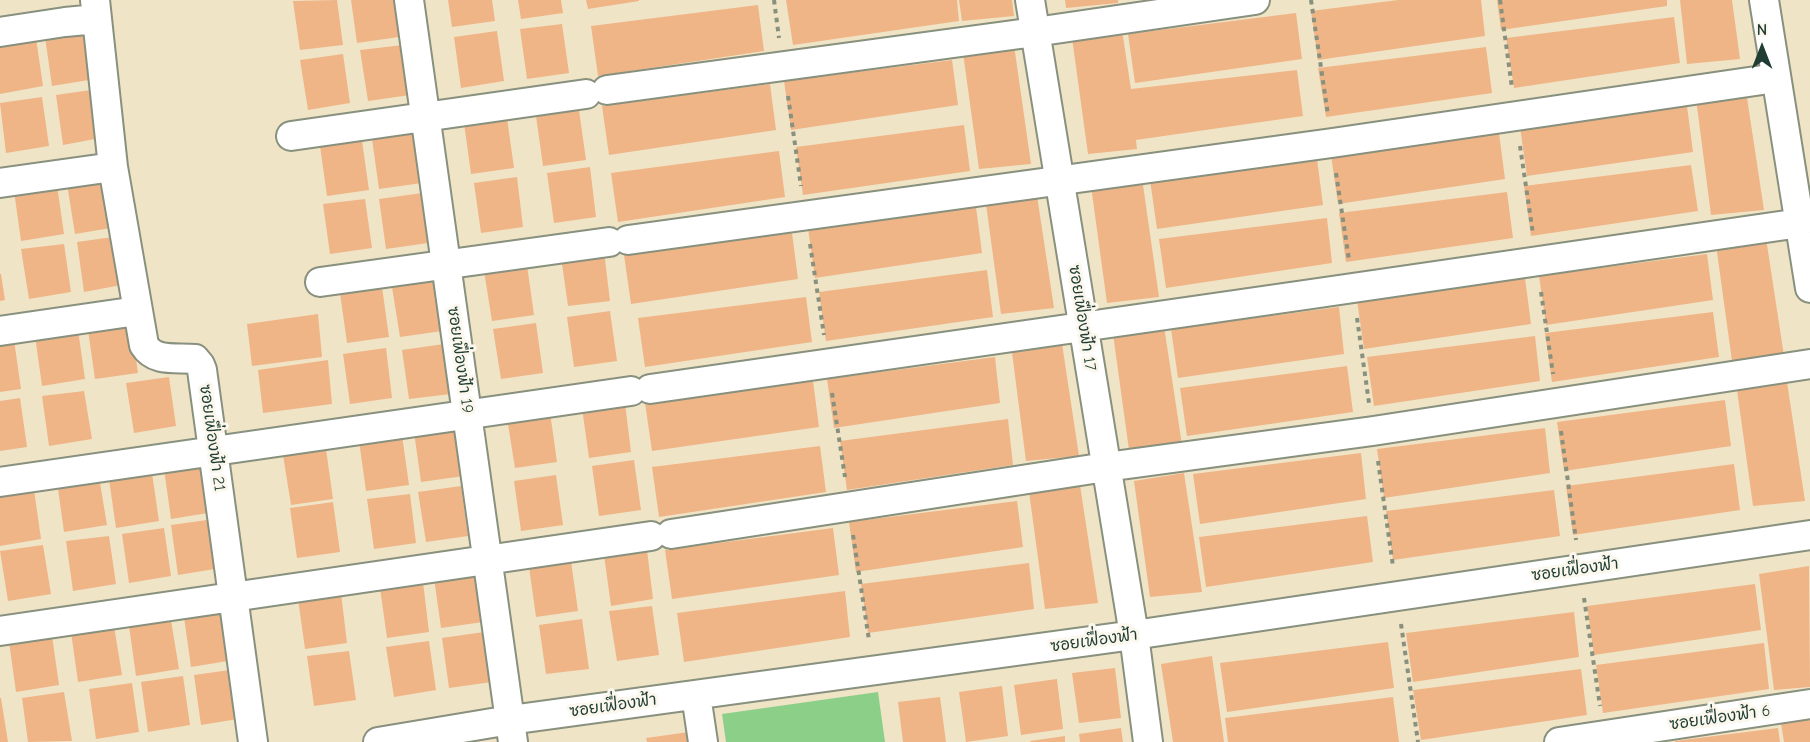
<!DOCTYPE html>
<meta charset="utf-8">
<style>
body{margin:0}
#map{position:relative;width:1810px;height:742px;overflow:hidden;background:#f0e4c7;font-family:"Comic Neue",sans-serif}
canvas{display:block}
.north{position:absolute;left:1732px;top:18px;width:60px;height:60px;-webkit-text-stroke:4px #fbf7ec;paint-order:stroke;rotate:0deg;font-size:16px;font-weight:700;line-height:24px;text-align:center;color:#1f3d34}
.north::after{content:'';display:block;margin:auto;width:21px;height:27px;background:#1f3d34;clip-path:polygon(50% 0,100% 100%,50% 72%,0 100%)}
</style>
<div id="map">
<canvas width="1810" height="742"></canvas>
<div class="north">N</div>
</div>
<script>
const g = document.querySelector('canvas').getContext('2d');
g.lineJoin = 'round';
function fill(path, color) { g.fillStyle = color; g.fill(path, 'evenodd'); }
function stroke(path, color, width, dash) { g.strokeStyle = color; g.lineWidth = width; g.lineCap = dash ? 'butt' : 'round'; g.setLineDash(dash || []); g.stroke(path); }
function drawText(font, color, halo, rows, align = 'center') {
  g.font = font + ' "Comic Neue","Playpen Sans Thai",sans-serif'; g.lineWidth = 6; g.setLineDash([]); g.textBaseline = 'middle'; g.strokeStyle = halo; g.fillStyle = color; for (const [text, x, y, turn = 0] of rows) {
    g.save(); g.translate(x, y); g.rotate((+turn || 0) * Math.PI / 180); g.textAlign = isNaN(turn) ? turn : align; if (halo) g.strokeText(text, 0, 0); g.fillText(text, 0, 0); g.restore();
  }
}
fill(new Path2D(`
 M878 692 885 742H726L722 714Z`), '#8ccf88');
fill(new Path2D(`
 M337 0 343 45 300 50 293 1Z
 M351 0H394L399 37 357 43Z
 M448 0H492L495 21 452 27Z
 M518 0H561L563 13 521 19Z
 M586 0H639V1L588 9Z
 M786 0H957L959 21 793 45Z
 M959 0H1012L1014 16 962 21Z
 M1065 0H1118V3L1066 8Z
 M1398 0H1481L1485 36 1318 60 1311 11Z
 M1497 0H1667V6L1501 30Z
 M1680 0H1732L1740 59 1687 64Z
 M758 5 764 51 598 76 591 26Z
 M1296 13 1302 59 1135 83 1128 34Z
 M1674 17 1680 63 1514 88 1506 38Z
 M562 24 569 73 527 79 520 29Z
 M1122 30 1131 89 1297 70 1303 116 1136 140 1137 149 1088 154 1072 38Z
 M88 31 95 79 52 86 45 37Z
 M497 31 504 81 461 88 454 37Z
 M36 38 43 86 0 94V42Z
 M403 45 410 95 368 101 360 50Z
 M1014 45 1031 164 979 169 963 53Z
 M1486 47 1492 93 1326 117 1318 68Z
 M343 54 350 103 308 110 300 60Z
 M952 60 958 105 791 130 784 81Z
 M770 84 776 130 609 155 602 106Z
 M98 89 106 137 63 145 56 95Z
 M1746 91 1764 210 1711 215 1696 99Z
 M42 97 49 146 6 153 0 103Z
 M1687 106 1693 152 1527 176 1520 127Z
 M579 110 586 160 543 166 536 116Z
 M507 118 514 168 471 174 464 123Z
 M964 125 970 171 803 195 796 147Z
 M1499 133 1505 179 1338 204 1331 155Z
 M415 134 422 183 379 189 372 139Z
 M362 141 369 190 327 196 320 146Z
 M779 151 785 197 618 222 611 173Z
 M1317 159 1323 205 1157 229 1150 180Z
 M1691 165 1698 211 1531 236 1524 186Z
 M590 167 596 217 554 223 547 173Z
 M517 177 523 227 481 233 474 183Z
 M110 178 117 227 75 234 67 184Z
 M1142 178 1159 297 1107 303 1091 186Z
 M57 185 64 234 21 241 14 191Z
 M1036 189 1054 308 1001 314 985 197Z
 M1507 192 1513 238 1346 262 1339 213Z
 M422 193 428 243 386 249 379 199Z
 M365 199 372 248 330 254 323 204Z
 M976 207 982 253 815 278 808 228Z
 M1327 218 1332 263 1166 288 1159 239Z
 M792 233 798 279 631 304 624 255Z
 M120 236 127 284 84 292 77 242Z
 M1766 238 1784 356 1732 361 1716 245Z
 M64 244 71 292 29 299 21 249Z
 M604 251 610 301 568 306 561 257Z
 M1707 254 1713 300 1546 325 1539 276Z
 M527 265 534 315 492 321 484 271Z
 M987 270 993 317 826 341 819 292Z
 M0 274H1L5 300 0 301Z
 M1525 278 1531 324 1364 349 1357 300Z
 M435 281 442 331 400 337 392 287Z
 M382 287 389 337 347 343 340 293Z
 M806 297 812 342 645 367 638 318Z
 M1339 307 1344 354 1178 378 1171 329Z
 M610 311 617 361 574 367 567 317Z
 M1713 312 1719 357 1552 382 1545 333Z
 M318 314 322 357 252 366 247 324Z
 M536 323 543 373 501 379 493 329Z
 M131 324 138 373 95 379 88 330Z
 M1164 326 1182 445 1129 450 1113 334Z
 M78 330 85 379 42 386 35 336Z
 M1535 336 1540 381 1374 406 1367 357Z
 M1061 337 1079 456 1026 461 1011 345Z
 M14 340 21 389 0 392V342Z
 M444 344 451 394 409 399 402 350Z
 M386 348 392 398 350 404 343 354Z
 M995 357 1000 403 834 428 827 379Z
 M328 360 332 404 263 413 258 370Z
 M1347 366 1353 412 1187 436 1180 388Z
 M169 377 176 426 134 433 126 383Z
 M813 381 819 427 652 451 645 403Z
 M1787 382 1805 501 1753 506 1737 390Z
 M84 391 92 439 49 446 42 396Z
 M20 398 27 447 0 451V401Z
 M1725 400 1731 446 1564 471 1557 422Z
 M625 403 631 452 589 458 582 408Z
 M550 412 557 462 515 468 507 418Z
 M1008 419 1013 465 847 490 840 441Z
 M457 427 464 476 421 482 414 432Z
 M1545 428 1550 473 1384 498 1377 449Z
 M402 435 409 485 366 491 359 441Z
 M820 446 826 492 659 517 652 467Z
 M326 449 333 499 291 505 283 455Z
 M1361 453 1366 499 1200 524 1193 474Z
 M634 460 641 510 599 516 592 466Z
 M207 464 214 512 171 519 164 469Z
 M1734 464 1740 510 1573 535 1566 486Z
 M152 473 159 521 116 528 109 479Z
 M1184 473 1202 592 1150 597 1134 481Z
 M556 475 563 525 521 531 514 481Z
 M99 477 107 525 64 532 57 482Z
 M1080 485 1098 603 1045 609 1029 492Z
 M461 486 468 536 426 542 418 492Z
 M34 490 41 539 0 546V494Z
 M1554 490 1560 536 1393 560 1386 511Z
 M410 494 416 543 374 549 367 499Z
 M1017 501 1023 547 856 572 849 522Z
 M333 502 340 552 297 558 290 508Z
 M1367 516 1373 562 1206 587 1199 537Z
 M214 519 221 568 178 575 171 525Z
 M164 528 171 576 129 583 122 534Z
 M833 528 839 575 672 599 665 550Z
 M109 536 116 584 73 591 66 541Z
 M43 545 51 594 8 601 0 551Z
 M647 550 653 599 611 606 604 555Z
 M571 561 578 611 536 617 529 567Z
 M1029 563 1034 609 868 633 861 584Z
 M1809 566 1810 687 1774 690 1759 574Z
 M476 573 483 622 441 628 434 578Z
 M423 582 429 632 387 638 380 588Z
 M1755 584 1761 630 1594 655 1587 606Z
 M845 591 850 637 684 662 677 613Z
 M341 593 347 643 305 649 298 599Z
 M652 606 659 655 617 661 609 611Z
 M227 611 234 660 191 667 184 617Z
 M1574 612 1579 657 1413 682 1406 633Z
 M582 619 589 669 546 674 539 625Z
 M171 620 179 669 136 676 129 626Z
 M114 626 122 675 78 682 71 632Z
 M484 632 492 682 449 688 442 638Z
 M52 636 59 685 16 692 9 642Z
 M429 641 436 690 394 697 386 647Z
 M1388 642 1394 688 1227 712 1220 663Z
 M1764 643 1769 689 1603 713 1596 665Z
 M349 651 356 700 314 706 307 656Z
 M1212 656 1224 742H1173L1161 664Z
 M1115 668 1121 718 1079 723 1072 673Z
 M237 669 244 718 201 725 194 675Z
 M1581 669 1587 715 1421 740 1413 690Z
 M183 676 190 725 148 732 141 682Z
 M1057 679 1063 729 1021 735 1014 685Z
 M132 683 139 732 96 739 89 689Z
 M1002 686 1008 736 966 742 959 692Z
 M64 692 72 741 28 742 22 698Z
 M940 697 946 742H903L898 702Z
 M1393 697 1399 742H1228L1225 718Z
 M0 698H1L8 742H0Z
 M1810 719V742H1784L1781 723Z
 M1121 728 1123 742H1080L1079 734Z
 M1778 728 1780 742H1675V741Z
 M689 732 690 742H647L646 738Z
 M1065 736V742H1031L1030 741Z`), '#efb587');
const street = new Path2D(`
 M95 0 113 167 144 345C155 363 177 357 195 359L200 365 202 370 253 742
 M409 0 513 742
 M1030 0 1134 635 1148 742
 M1764 0 1810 288
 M0 32 65 22 97 19
 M607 90 1035 32 1255 0
 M291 136 586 94
 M0 183 113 167
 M628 240 1332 143 1776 78
 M320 282 609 242
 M0 331 137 311
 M650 389C1033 333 1417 280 1800 223
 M0 482 631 391
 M671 534 1106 467 1373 431 1810 364
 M0 631 651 536
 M696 695 703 742
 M378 742 510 720 1134 635 1810 535
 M1559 742 1810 704`);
stroke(street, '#88907e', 32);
stroke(new Path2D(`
 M774 0 779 38
 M1311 0 1328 115
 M1500 0 1512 88
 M788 96 801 186
 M1520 146 1533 234
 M1336 173 1349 260
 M810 244 824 335
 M1541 292 1553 374
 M1357 318 1369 403
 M832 393 845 477
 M1561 431 1576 540
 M1378 461 1393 566
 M853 535 869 640
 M1584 598 1600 706
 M1401 624 1418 742`), '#88907e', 4, [4.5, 4.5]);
stroke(street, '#fff', 28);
drawText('16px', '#1f3d34', '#fbf7ec', [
 ["ซอยเฟื่องฟ้า 17",1082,318,81],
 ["ซอยเฟื่องฟ้า 19",460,360,82],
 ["ซอยเฟื่องฟ้า 21",212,438,82],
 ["ซอยเฟื่องฟ้า",1575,570,-8],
 ["ซอยเฟื่องฟ้า",1094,641,-8],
 ["ซอยเฟื่องฟ้า",613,706,-8],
 ["ซอยเฟื่องฟ้า 6",1720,718,-8]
]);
</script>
